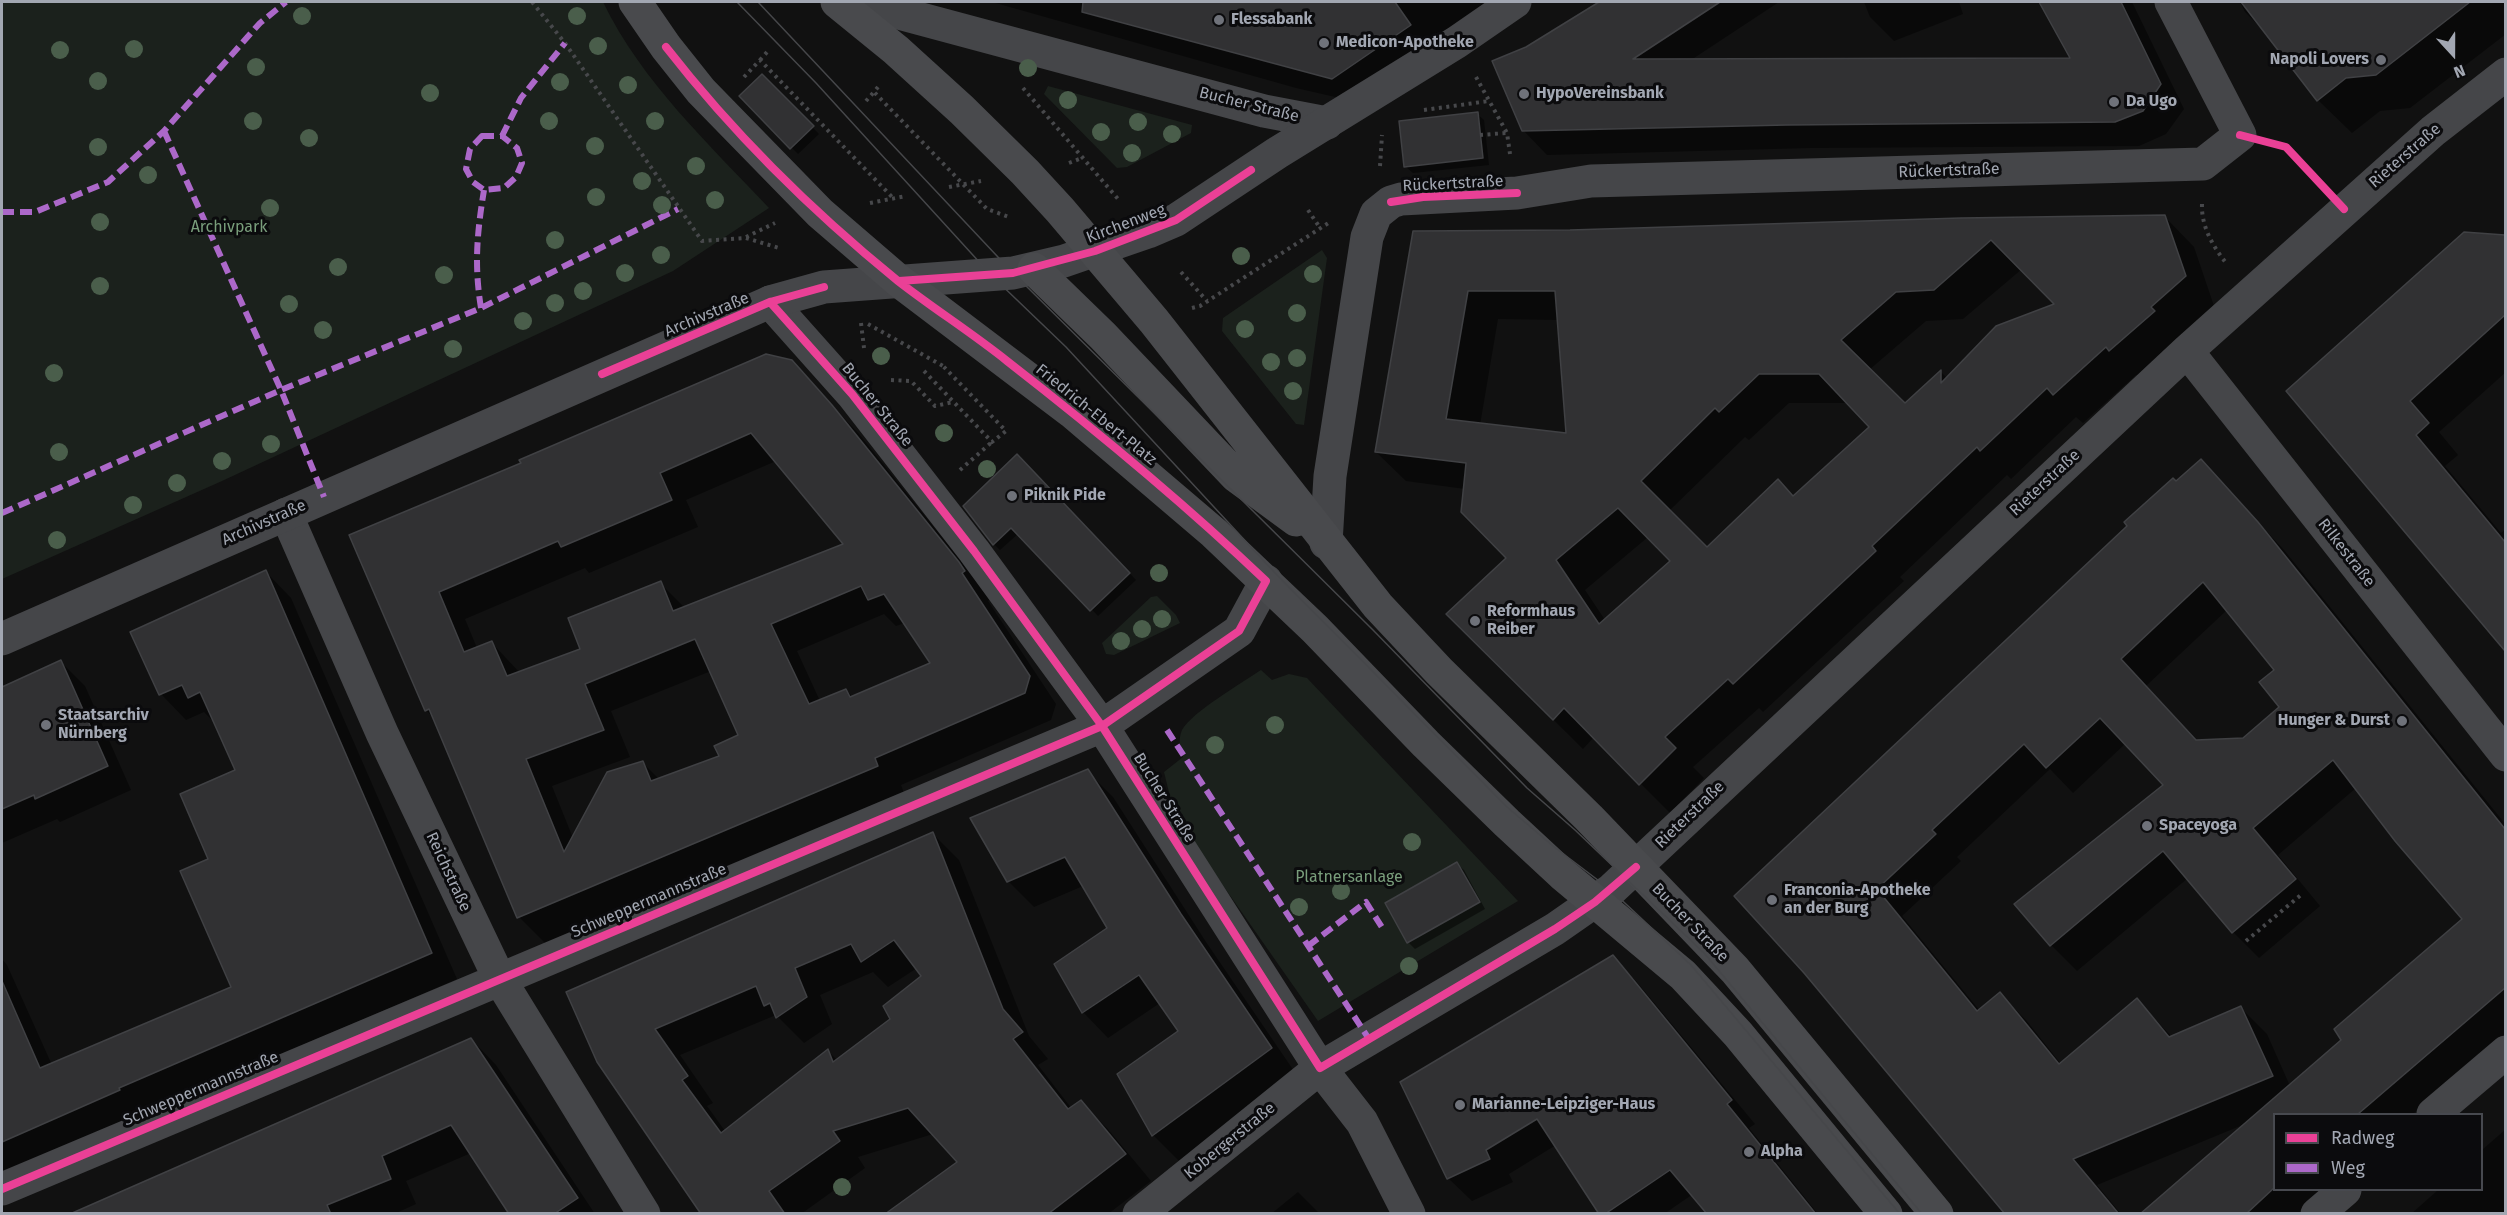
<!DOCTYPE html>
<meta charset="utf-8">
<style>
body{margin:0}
#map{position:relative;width:2507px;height:1215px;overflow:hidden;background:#111;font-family:"Fira Sans",sans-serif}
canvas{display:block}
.frame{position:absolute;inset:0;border:3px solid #a2a7b2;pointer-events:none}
.legend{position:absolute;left:2273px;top:1113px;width:210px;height:78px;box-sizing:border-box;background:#0b0b0d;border:2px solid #47494f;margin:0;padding:8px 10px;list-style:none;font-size:18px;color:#a2a7b2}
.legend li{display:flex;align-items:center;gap:12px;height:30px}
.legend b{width:30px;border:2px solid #47494f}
.north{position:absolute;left:2423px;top:24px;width:60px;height:60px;-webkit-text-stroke:4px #0b0b0d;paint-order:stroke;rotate:159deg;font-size:16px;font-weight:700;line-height:24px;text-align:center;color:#a2a7b2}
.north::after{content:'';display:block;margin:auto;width:21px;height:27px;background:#a2a7b2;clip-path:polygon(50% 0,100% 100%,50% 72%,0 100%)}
</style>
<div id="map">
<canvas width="2507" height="1215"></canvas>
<div class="frame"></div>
<ul class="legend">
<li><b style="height:8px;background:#ea4096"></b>Radweg</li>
<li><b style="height:8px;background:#ac68c9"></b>Weg</li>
</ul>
<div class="north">N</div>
</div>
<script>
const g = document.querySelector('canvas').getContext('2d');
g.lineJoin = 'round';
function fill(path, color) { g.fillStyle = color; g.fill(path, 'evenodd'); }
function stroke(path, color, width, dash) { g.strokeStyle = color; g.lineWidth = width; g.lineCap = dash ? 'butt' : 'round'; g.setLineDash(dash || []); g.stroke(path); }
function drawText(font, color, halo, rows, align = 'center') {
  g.font = font + ' "Fira Sans",sans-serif'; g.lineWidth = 6; g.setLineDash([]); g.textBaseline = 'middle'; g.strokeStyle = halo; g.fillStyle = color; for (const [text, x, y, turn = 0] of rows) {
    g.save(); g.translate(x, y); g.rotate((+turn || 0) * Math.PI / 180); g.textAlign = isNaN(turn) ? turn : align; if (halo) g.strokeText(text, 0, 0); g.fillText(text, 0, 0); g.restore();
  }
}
fill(new Path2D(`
 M2 2H603C642 82 708 143 769 208L673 271 222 481 2 579Z
 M1048 86 1192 125 1191 133 1127 167 1117 168 1044 94Z
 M1322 250 1327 258 1304 425 1296 424 1222 331 1223 318Z
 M1157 596 1176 615 1180 623 1114 655 1106 654 1102 643 1151 597Z
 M1261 670 1272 680 1289 674 1307 678 1518 901 1318 1021 1175 817 1164 772 1183 757C1180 748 1178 739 1182 730 1192 712 1242 683 1261 670Z`), '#1b211c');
fill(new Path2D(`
 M992 2H1493L1357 102 1296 88Z
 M1602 2H1779L1691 60 2073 59 2041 2H2132L2184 109 2166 134 2139 146 1811 148 1547 155 1523 130 1527 49Z
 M1864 2H1959L1963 14 1894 41 1870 17Z
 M2240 2H2506V34L2410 108 2380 111 2352 133 2318 100 2270 37 2245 12Z
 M762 76 819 134 798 154 741 96Z
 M1477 114 1484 120 1489 165 1413 173 1406 167Z
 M2165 217 2194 247 2214 306 2140 379 2136 375 2083 423 2076 417 2011 479 2007 475 1900 577 1904 581 1763 712 1759 708 1693 767 1704 778 1670 813 1594 737 1583 749 1448 615 1508 558 1465 489 1406 481 1376 452 1414 233 1570 231ZM2022 269 2057 305 1948 379 1941 372 1905 405 1869 370 1926 321 1963 319ZM1498 319 1559 320 1567 435 1480 425ZM1789 403H1849L1871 427 1794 497 1707 549 1669 511 1745 437 1749 440ZM1648 537 1672 562 1605 620 1585 590Z
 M2464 234 2506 236V372L2439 432 2458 455 2445 466 2501 533 2506 529V649L2289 391Z
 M791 362 859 434 991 598 988 601 1056 704 1051 720 901 785 904 793 546 944 519 917 435 719 426 710 351 536ZM776 461 845 545 685 608 660 583 582 650 520 673 491 642 477 648 465 619 585 568 589 573 698 527 686 500ZM884 614 896 626 905 623 932 664 853 697 846 690 820 701 797 651ZM711 671 740 736 721 757 659 779 642 762 573 838 552 786 630 757 611 711Z
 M1017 456 1136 580 1098 616 1019 533 1000 550 994 544Z
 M2201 461 2284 550 2506 825V1037L2413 1114H2274V1190H2328L2301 1214H2142L2245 1124 2097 1185 2121 1214H2007L1805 972 2176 483ZM2227 610 2276 670 2281 707 2243 740 2198 742 2146 686ZM2126 743 2166 785 2051 945 2077 971 2188 878 2233 932 2259 958 2320 906 2278 855 2356 788 2464 919 2343 1040 2290 1086 2267 1034 2241 1008 2172 1037 2137 1000 2061 1064 2026 1020 2000 994 1980 1011 1902 916 1961 861 1957 857 2050 769 2073 793Z
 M266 572 291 598 457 979 143 1114 2 1178V959L7 965 52 1065 233 988 210 860 237 771 214 722 204 712 186 720 161 694Z
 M61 662 85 686 131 790 60 822 57 819 2 843V689Z
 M1087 771 1113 797 1206 942 1296 1074 1179 1161 1153 1135 1180 1032 1160 1003 1108 1038 1083 1012 1109 928 1083 886 1034 907 1008 881Z
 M933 834 959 860 1029 1036 1048 1059 1038 1065 1072 1109 1080 1102 1107 1128 1151 1181 1108 1214H888L959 1163 933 1134 858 1157 865 1168 801 1214H702L598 1062ZM917 968 923 977 892 1020 838 1061 828 1051 725 1131 707 1106 713 1103 680 1055 776 1015 804 1043 832 1024 820 995 873 972 888 987Z
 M1457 864 1464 870 1485 909 1415 949 1408 942Z
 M1612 957 1636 981 1755 1124 1749 1128 1818 1214H1711L1693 1194 1664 1214H1601L1556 1145 1509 1174 1513 1182 1472 1201 1448 1178Z
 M471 1039 496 1065 595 1214H511L471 1153 406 1181 416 1204 394 1214H73Z
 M2506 1129V1214H2411L2438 1190H2482V1150Z
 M1298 1192 1320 1214H1271Z`), '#0007');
const building = new Path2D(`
 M1083 2H1395L1411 25 1332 79 1082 12Z
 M1599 2H1720L1633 59 2070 58 2039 2H2121L2161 84 2143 111 2115 122 1787 125 1522 131 1492 61 1526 47Z
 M2241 2H2470L2376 75 2346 78 2317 101Z
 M762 74 814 126 790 149 739 96Z
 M1478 112 1483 158 1404 167 1399 121Z
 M2165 215 2186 276 2151 307 2155 311 2109 351 2106 347 2053 395 2047 388 1980 451 1977 447 1872 546 1876 551 1733 684 1728 679 1665 737 1676 748 1639 785 1564 708 1553 720 1446 614 1506 558 1461 512 1466 463 1375 452 1413 231 1570 230 1961 218ZM1991 240 2054 304 1996 326 1941 383V370L1905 403 1841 340 1896 292 1934 290ZM1468 291H1555L1566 433 1446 419ZM1759 374H1819L1869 427 1793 496 1778 479 1707 547 1641 481 1715 408 1719 412ZM1618 508 1670 561 1599 624 1556 560Z
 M2464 232 2505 235V315L2410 401 2429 423 2416 435 2505 542V651L2286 391Z
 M766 354 792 360 832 405 959 562 965 571 962 573 1030 676 1025 693 875 758 878 766 517 918 429 709 425 711 349 535 521 463 519 460ZM751 433 843 544 673 611 661 581 568 618 580 649 507 676 492 641 464 652 439 592 558 541 561 547 672 500 660 473ZM861 586 868 600 884 594 930 663 850 697 846 689 809 704 771 624ZM695 639 738 735 714 746 719 756 651 781 643 761 607 772 564 852 526 759 604 730 585 684Z
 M1017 454 1130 573 1090 611 1011 528 993 545 963 506Z
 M2201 459 2258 522 2505 829V988L2358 1114H2274V1188L2246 1214H2140L2341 1040 2334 1029 2462 919 2395 841 2333 760 2253 828 2296 879 2232 933 2163 851 2050 946 2014 904 2163 785 2100 718 2046 768 2024 744 1932 830 1936 834 1877 889 1977 1011 2000 992 2059 1064 2137 998 2169 1037 2241 1006 2273 1076 2073 1159 2119 1214H2005L1804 973 1734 896 2127 526 2124 522 2173 478 2176 481ZM2203 582 2274 670 2259 682 2279 707 2243 738 2196 740 2121 659Z
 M266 570 432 953 119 1088 120 1090 2 1142V981L40 1068 231 987 180 871 208 859 180 794 235 770 200 692 188 698 182 685 159 695 130 632Z
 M61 660 108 766 35 799 34 795 2 809V687Z
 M1088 769 1181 914 1272 1048 1152 1136 1117 1074 1178 1031 1139 975 1082 1013 1054 964 1107 928 1065 857 1007 882 970 818Z
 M933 832 1003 1009 1023 1032 1013 1039 1068 1109 1081 1100 1126 1154 1048 1214H885L957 1162 908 1108 833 1131 840 1141 769 1191 785 1214H701L597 1062 566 992ZM894 940 921 976 883 1006 890 1019 833 1062 828 1049 721 1133 682 1080 688 1076 655 1029 756 986 764 1006 770 1003 776 1018 807 997 795 968 851 944 861 962Z
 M1457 862 1480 902 1407 943 1385 903Z
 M1613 955 1732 1100 1727 1104 1816 1214H1707L1670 1170 1605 1214H1599L1537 1119 1486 1150 1490 1159 1447 1179 1400 1082Z
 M471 1038 578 1198 554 1214H509L451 1125 382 1156 391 1179 327 1205 331 1214H70Z`);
fill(building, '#313133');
stroke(building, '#404144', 1.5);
stroke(new Path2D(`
 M532 2 565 43 702 241 746 238 779 248
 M760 60 768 51
 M744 77 760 60 894 199
 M1476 77 1507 133 1510 154
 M878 87 874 92 987 209 1009 217
 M1023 88 1118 199
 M866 101 874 92
 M1424 110 1489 101
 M1480 135 1506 133
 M1069 163 1082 158
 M1380 166 1382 135
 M949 187 981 181
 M870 203 906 196
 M2202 204C2201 226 2213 247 2227 264
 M1308 210 1320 228
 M746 237 775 223
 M1181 272 1207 301
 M1192 308 1200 306 1330 222
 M861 323 864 348
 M868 324 943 366
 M924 371 992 442 1006 431 943 366
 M891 380 911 381 935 406 953 402
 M960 470 992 442
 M2246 941 2302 894`), '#47484b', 4, [3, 4.5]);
stroke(new Path2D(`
 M858 2 1264 111 1327 123
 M770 302 852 394 974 551 1102 726 1320 1068 1362 1122 1409 1214
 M2187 351 2506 755
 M286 514 382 733 499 978 644 1214
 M1326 543 1330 476 1367 237 1376 214 1391 202 1401 199 1517 193 1591 181 2203 164 2240 135 2171 2
 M2433 1114 2506 1052
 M2 1189 1102 726 1239 631 1266 581
 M1139 1214 1320 1068 1555 929 1611 890 2187 351 2433 131 2506 74
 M2317 1214 2345 1190`), '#454649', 33);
stroke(new Path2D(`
 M2 639 770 302 824 287 1013 273 1064 261 1148 232 1176 220 1277 153 1457 42 1515 2`), '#454649', 33);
stroke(new Path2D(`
 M635 2 666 47 701 91 820 213 899 281 1072 412 1214 533 1315 629 1426 744 1507 823 1562 874 1683 975 1738 1034 1886 1214
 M837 2 896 50 962 110 1025 172 1060 210 1154 321 1378 606 1439 671 1589 818 1735 970 1937 1214
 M1034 269 1103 336 1236 476 1296 520`), '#494a4d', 33);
stroke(new Path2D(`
 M737 2 816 83 992 276 1066 347 1275 573 1507 807 1553 846 1611 890 1691 965 1900 1214
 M758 2 1013 273 1373 630 1527 788 1575 830 1705 954 1922 1214`), '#46474a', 1.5);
stroke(new Path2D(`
 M164 131 281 390 324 497
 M482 136H502L517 148 522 163 516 177 504 188 484 190 473 182 466 169 470 149Z
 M502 136 521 98 565 43
 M2 212H35L108 182 164 131 260 23 286 2
 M481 308C474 265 477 233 484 190
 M2 513 281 390 481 308 678 209
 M1167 730 1369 1039
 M1308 946 1366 902 1383 929`), '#ac68c9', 6, [12, 6]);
stroke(new Path2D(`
 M2240 135 2286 147 2344 209
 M1391 202 1423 197 1517 193
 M899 281 1013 273 1095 251 1176 220 1251 170
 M770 302 852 394 974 551 1102 726 1320 1068 1555 929 1595 902 1636 867
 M602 374 770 302 824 287
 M2 1189 1102 726 1239 631 1266 581C1184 503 1097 431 1007 361 972 333 934 309 898 281 813 212 733 133 666 47`), '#ea4096', 8);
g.fillStyle = '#4a5e4b';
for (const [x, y] of [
 [302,16],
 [577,16],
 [598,46],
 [134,49],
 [60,50],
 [256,67],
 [1028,68],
 [98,81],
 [560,82],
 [628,85],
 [430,93],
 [1068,100],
 [253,121],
 [549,121],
 [655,121],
 [1138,122],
 [1101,132],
 [1172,134],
 [309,138],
 [595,146],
 [98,147],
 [1132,153],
 [696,166],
 [148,175],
 [642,181],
 [596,197],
 [715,200],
 [662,205],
 [270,208],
 [100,222],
 [555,240],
 [661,255],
 [1241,256],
 [338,267],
 [625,273],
 [1313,274],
 [444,275],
 [100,286],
 [583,291],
 [555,303],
 [289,304],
 [1297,313],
 [523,321],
 [1245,329],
 [323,330],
 [453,349],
 [881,356],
 [1297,358],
 [1271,362],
 [54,373],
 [1293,391],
 [944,433],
 [271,444],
 [59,452],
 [222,461],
 [987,469],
 [177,483],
 [133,505],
 [57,540],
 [1159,573],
 [1162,619],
 [1142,629],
 [1121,641],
 [1275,725],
 [1215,745],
 [1412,842],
 [1341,891],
 [1299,907],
 [1409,966],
 [842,1187]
]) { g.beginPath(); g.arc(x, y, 9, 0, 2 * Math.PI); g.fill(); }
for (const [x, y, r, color] of [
 [1219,20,6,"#6f727a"],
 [1324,43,6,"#6f727a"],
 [2381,60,6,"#6f727a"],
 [1524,94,6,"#6f727a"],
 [2114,102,6,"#6f727a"],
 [1012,496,6,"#6f727a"],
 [1475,621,6,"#6f727a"],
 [2402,721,6,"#6f727a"],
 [46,725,6,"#6f727a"],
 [2147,826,6,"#6f727a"],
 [1772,900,6,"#6f727a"],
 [1460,1105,6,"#6f727a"],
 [1749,1152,6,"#6f727a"]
]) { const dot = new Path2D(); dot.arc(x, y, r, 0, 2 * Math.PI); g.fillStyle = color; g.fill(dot); stroke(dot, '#0b0b0d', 2); }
drawText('bold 16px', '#a2a7b2', '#0b0b0d', [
 ["Flessabank",1231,20],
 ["Medicon-Apotheke",1336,43],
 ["Napoli Lovers",2369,60,"right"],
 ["HypoVereinsbank",1536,94],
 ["Da Ugo",2126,102],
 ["Piknik Pide",1024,496],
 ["Reformhaus",1487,612],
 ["Reiber",1487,630],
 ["Staatsarchiv",58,716],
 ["Nürnberg",58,734],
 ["Hunger & Durst",2390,721,"right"],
 ["Spaceyoga",2159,826],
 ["Franconia-Apotheke",1784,891],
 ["an der Burg",1784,909],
 ["Marianne-Leipziger-Haus",1472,1105],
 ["Alpha",1761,1152]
], 'left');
drawText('16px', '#a2a7b2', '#0b0b0d', [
 ["Bucher Straße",1249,105,14],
 ["Rieterstraße",2405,156,-41],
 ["Rückertstraße",1949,171,-2],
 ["Rückertstraße",1453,184,-3],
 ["Kirchenweg",1126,224,-21],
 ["Archivstraße",707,315,-23],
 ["Bucher Straße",877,405,51],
 ["Friedrich-Ebert-Platz",1096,415,39],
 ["Rieterstraße",2045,483,-43],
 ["Archivstraße",264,523,-24],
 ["Rilkestraße",2346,553,52],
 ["Bucher Straße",1164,798,58],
 ["Rieterstraße",1690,815,-44],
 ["Reichstraße",448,872,65],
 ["Schweppermannstraße",649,901,-23],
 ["Bucher Straße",1690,923,46],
 ["Schweppermannstraße",201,1089,-23],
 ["Kobergerstraße",1230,1141,-39]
]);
drawText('16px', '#799d7b', '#0b0b0d', [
 ["Archivpark",229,228],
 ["Platnersanlage",1349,878]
]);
</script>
